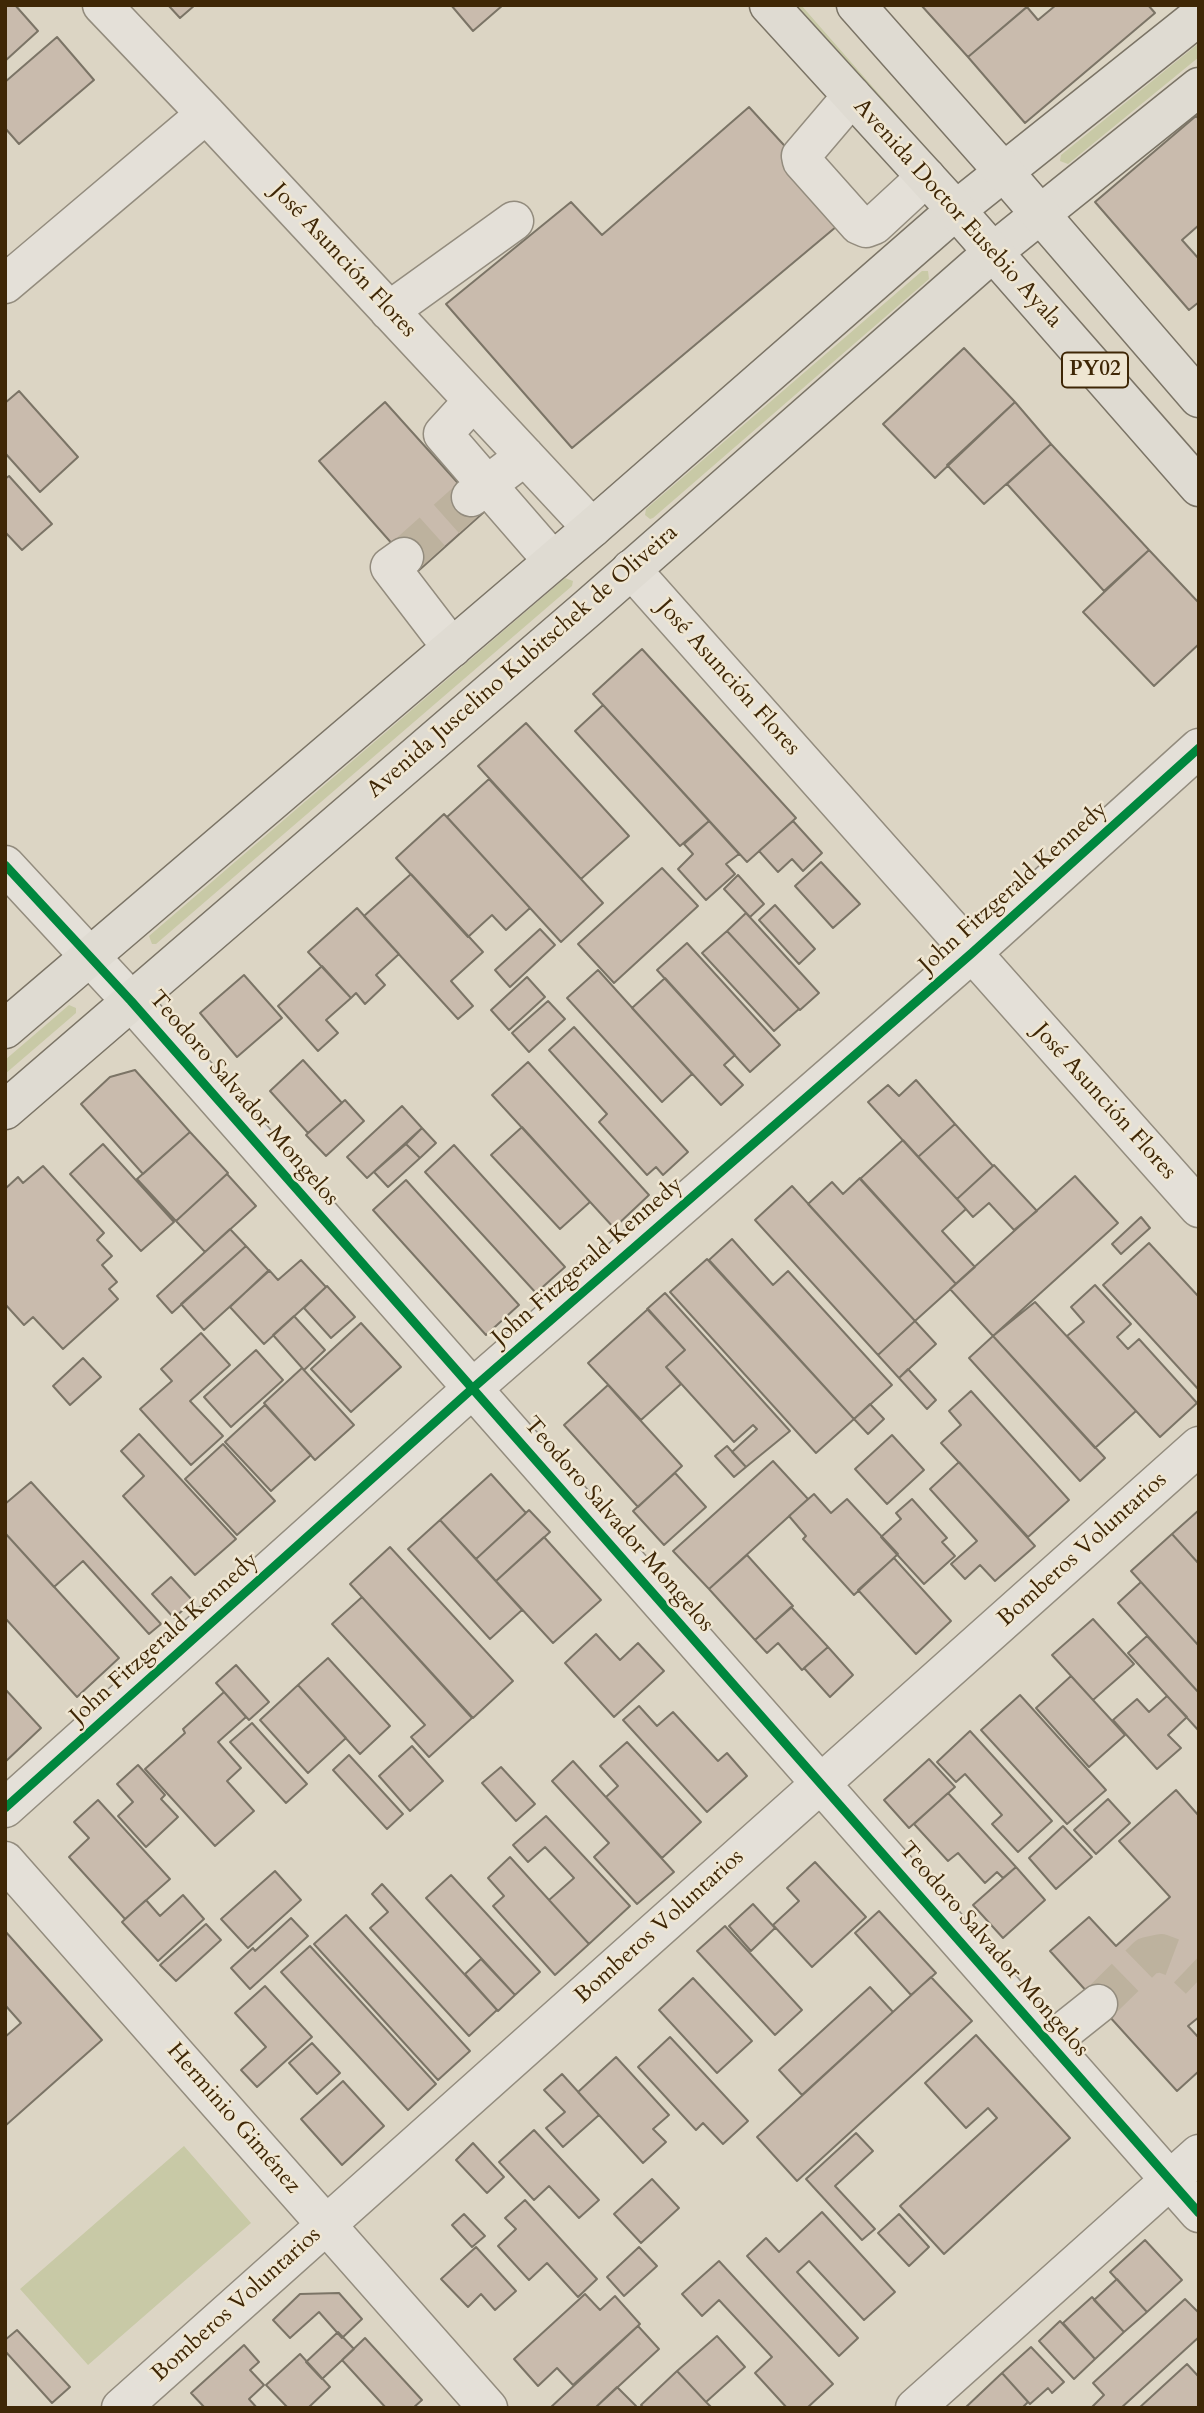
<!DOCTYPE html>
<meta charset="utf-8">
<style>
body{margin:0}
#map{position:relative;width:1204px;height:2413px;overflow:hidden;background:#dcd5c4;font-family:Cardo,serif}
canvas{display:block}
.frame{position:absolute;inset:0;border:7px solid #3f2706;pointer-events:none}
</style>
<div id="map">
<canvas width="1204" height="2413"></canvas>
<div class="frame"></div>
</div>
<script>
const g = document.querySelector('canvas').getContext('2d');
g.lineJoin = 'round';
function fill(path, color) { g.fillStyle = color; g.fill(path, 'evenodd'); }
function stroke(path, color, width, dash) { g.strokeStyle = color; g.lineWidth = width; g.lineCap = dash ? 'butt' : 'round'; g.setLineDash(dash || []); g.stroke(path); }
function drawText(font, color, halo, rows, align = 'center') {
  g.font = font + ' Cardo,serif'; g.lineWidth = 5; g.setLineDash([]); g.textBaseline = 'middle'; g.strokeStyle = halo; g.fillStyle = color; for (const [text, x, y, turn = 0] of rows) {
    g.save(); g.translate(x, y); g.rotate((+turn || 0) * Math.PI / 180); g.textAlign = isNaN(turn) ? turn : align; if (halo) g.strokeText(text, 0, 0); g.fillText(text, 0, 0); g.restore();
  }
}
fill(new Path2D(`
 M789 5H801L949 174Z
 M1199 43V57L1068 164 1060 161 1061 155Z
 M922 271H928L929 279 653 518 650 519 645 515 646 509Z
 M565 578 573 581 572 586 156 944H152L149 936Z
 M69 1005 76 1008V1013L5 1074V1060Z
 M184 2146 251 2223 88 2365 20 2289Z`), '#c8c9a6');
const building = new Path2D(`
 M5 5H15L38 31 5 61Z
 M168 5H195L180 18Z
 M451 5H503L473 31Z
 M921 5H1029L968 57Z
 M1056 5H1148L1155 13 1025 123 968 57 1027 7 1038 20Z
 M57 37 94 80 19 144 5 128V82Z
 M749 107 849 216 572 448 446 304 571 202 602 235Z
 M1196 116 1199 119V225L1182 240 1199 259V302L1189 310 1095 202Z
 M964 348 1015 402 935 478 883 424Z
 M19 391 78 457 40 492 5 453V403Z
 M385 402 484 512 417 572 319 461Z
 M1015 402 1051 444 984 504 947 465Z
 M1051 444 1149 550 1104 591 1007 484Z
 M9 476 52 524 22 550 5 532V479Z
 M1149 550 1199 603V644L1154 686 1083 612Z
 M642 649 796 818 747 862 593 694Z
 M603 705 709 821 680 846 575 731Z
 M526 723 629 836 581 879 478 766Z
 M489 779 603 903 561 942 447 817Z
 M444 814 530 908 506 930 492 915 468 937 396 858Z
 M709 821 739 854 726 864 735 874 706 900 678 869 693 854 684 844Z
 M793 821 822 853 803 871 792 859 778 872 759 851Z
 M821 862 860 904 833 928 795 886Z
 M662 868 698 906 614 983 578 944Z
 M411 874 483 952 451 981 473 1006 458 1019 364 916Z
 M738 875 764 904 750 917 724 889Z
 M775 905 815 949 799 964 759 920Z
 M357 908 399 954 376 975 385 985 365 1004 356 993 351 998 308 952Z
 M746 913 819 993 800 1010 727 931Z
 M540 929 555 945 510 987 495 970Z
 M727 931 799 1009 774 1031 702 953Z
 M687 943 780 1045 750 1072 657 970Z
 M322 966 351 998 326 1020 338 1033 318 1051 278 1006Z
 M598 970 692 1074 662 1102 567 998Z
 M244 975 282 1018 237 1057 200 1013Z
 M527 977 545 997 509 1030 491 1010Z
 M665 978 735 1055 724 1065 743 1085 721 1105 632 1008Z
 M548 1001 565 1019 529 1052 512 1033Z
 M574 1027 688 1152 663 1175 656 1167 647 1175 599 1122 607 1114 549 1050Z
 M303 1060 342 1103 308 1133 270 1091Z
 M528 1062 649 1195 614 1228 492 1095Z
 M135 1070 190 1132 143 1174 81 1104 110 1077Z
 M916 1080 955 1124 918 1157 868 1102 888 1085 899 1096Z
 M345 1100 364 1121 326 1156 306 1135Z
 M402 1106 422 1128 367 1178 347 1157Z
 M955 1124 993 1166 957 1199 918 1157Z
 M522 1127 590 1202 560 1229 491 1155Z
 M422 1128 436 1143 420 1158 406 1144Z
 M190 1132 228 1173 176 1221 137 1179Z
 M903 1140 966 1209 942 1231 975 1267 956 1284 860 1179Z
 M103 1144 174 1222 141 1251 70 1174Z
 M406 1144 420 1158 388 1187 374 1172Z
 M454 1145 565 1267 536 1293 425 1172Z
 M994 1165 1037 1211 1014 1230 989 1203 973 1217 957 1199Z
 M43 1166 104 1233 97 1240 112 1256 102 1265 117 1282 109 1289 118 1299 63 1349 33 1317 24 1325 5 1304V1189L18 1177 23 1183Z
 M227 1174 256 1206 205 1252 176 1221Z
 M1075 1176 1118 1223 993 1336 950 1289Z
 M860 1178 956 1284 915 1321 808 1204 832 1182 843 1194Z
 M406 1180 519 1305 486 1335 373 1210Z
 M792 1186 915 1321 878 1355 755 1220Z
 M1141 1217 1150 1228 1121 1254 1112 1244Z
 M230 1229 246 1246 172 1313 157 1296Z
 M732 1239 773 1285 788 1271 892 1385 854 1419 709 1260Z
 M1149 1243 1199 1297V1390L1103 1285Z
 M246 1246 269 1271 204 1330 181 1304Z
 M707 1259 854 1419 816 1453 670 1292Z
 M301 1260 326 1287 264 1344 230 1307 269 1270 278 1280Z
 M1095 1285 1131 1324 1117 1337 1128 1349 1139 1339 1197 1403 1160 1437 1067 1336 1084 1322 1071 1307Z
 M327 1286 355 1317 331 1338 304 1308Z
 M665 1293 790 1431 746 1467 732 1452 757 1429 753 1425 734 1442 666 1367 685 1350 647 1309Z
 M1035 1302 1136 1411 1095 1448 993 1336Z
 M648 1309 685 1350 666 1367 681 1384 641 1420 588 1363Z
 M294 1316 325 1350 304 1370 273 1335Z
 M915 1321 936 1344 899 1378 878 1355Z
 M361 1323 401 1367 351 1412 311 1369Z
 M201 1333 230 1365 190 1401 223 1436 191 1465 140 1409 172 1381 161 1369Z
 M993 1336 1105 1458 1080 1481 969 1358Z
 M256 1350 283 1380 231 1427 204 1397Z
 M83 1358 101 1377 70 1405 53 1386Z
 M302 1368 354 1425 315 1460 264 1403Z
 M908 1369 936 1400 927 1409 899 1378Z
 M608 1385 682 1466 638 1507 564 1425Z
 M971 1391 1069 1500 1028 1537 941 1443 961 1425 949 1411Z
 M870 1404 884 1419 868 1434 854 1419Z
 M265 1405 311 1455 271 1491 225 1442Z
 M139 1434 236 1539 195 1575 123 1496 144 1476 121 1451Z
 M892 1435 924 1470 887 1504 855 1469Z
 M223 1444 275 1501 237 1535 185 1479Z
 M727 1446 746 1467 734 1477 715 1456Z
 M773 1461 808 1499 709 1589 673 1551Z
 M959 1462 1035 1546 995 1581 980 1565 965 1579 951 1564 977 1541 930 1489Z
 M675 1473 706 1507 664 1545 633 1511Z
 M491 1474 526 1513 476 1559 440 1520Z
 M31 1482 161 1624 149 1634 83 1561 54 1587 5 1533V1504Z
 M814 1494 831 1513 847 1499 898 1554 854 1595 803 1539 806 1536 789 1516Z
 M912 1499 947 1538 942 1542 955 1556 924 1584 881 1537 901 1519 896 1513Z
 M529 1510 550 1532 496 1581 476 1559Z
 M1199 1510V1564L1172 1534Z
 M440 1520 522 1610 490 1639 408 1549Z
 M5 1533 119 1658 77 1697 5 1618Z
 M1172 1534 1199 1564V1646L1131 1571Z
 M544 1537 601 1600 553 1643 496 1581Z
 M390 1547 513 1681 473 1718 350 1584Z
 M747 1555 793 1606 755 1640 709 1589Z
 M894 1558 951 1621 916 1654 858 1590Z
 M171 1577 193 1601 174 1618 152 1594Z
 M1141 1582 1199 1646V1693L1118 1603Z
 M362 1597 472 1718 429 1757 411 1737 425 1725 332 1624Z
 M791 1607 828 1647 802 1670 778 1643 767 1653 755 1640Z
 M1093 1619 1134 1664 1093 1700 1052 1655Z
 M596 1634 620 1660 638 1643 664 1671 614 1717 565 1663Z
 M1147 1636 1199 1693V1731L1128 1653Z
 M828 1647 853 1675 830 1697 804 1668Z
 M328 1658 390 1726 360 1754 298 1685Z
 M236 1665 269 1702 249 1720 216 1683Z
 M1071 1676 1125 1735 1089 1767 1036 1708Z
 M298 1685 346 1738 308 1773 260 1720Z
 M5 1689 41 1728 5 1762Z
 M224 1692 246 1717 218 1742 241 1768 227 1781 254 1811 215 1846 145 1769 185 1733 183 1729Z
 M1020 1695 1106 1790 1067 1824 981 1730Z
 M1167 1696 1187 1717 1168 1735 1181 1748 1157 1769 1113 1720 1137 1699 1149 1712Z
 M639 1706 657 1726 673 1712 718 1761 727 1753 747 1776 707 1812 623 1720Z
 M252 1723 307 1784 286 1803 230 1742Z
 M970 1731 1052 1821 1018 1852 992 1824 1002 1815 965 1774 956 1782 937 1762Z
 M627 1742 701 1822 662 1858 606 1797 618 1786 600 1766Z
 M412 1746 443 1781 410 1811 379 1776Z
 M349 1755 403 1814 387 1829 333 1770Z
 M929 1759 955 1787 909 1828 884 1800Z
 M573 1761 674 1872 637 1904 594 1857 609 1843 552 1781Z
 M138 1765 165 1795 161 1799 178 1817 146 1847 118 1816 133 1802 117 1784Z
 M501 1767 535 1804 516 1821 482 1783Z
 M1176 1790 1199 1816V2017L1188 2026 1199 2038V2071L1177 2091 1050 1951 1089 1917 1116 1946 1170 1897 1119 1841Z
 M948 1793 1016 1867 1003 1878 997 1872 985 1883 958 1853 948 1861 914 1824Z
 M1108 1799 1130 1823 1096 1854 1074 1830Z
 M98 1800 170 1879 125 1919 69 1857 89 1838 74 1822Z
 M546 1816 630 1906 589 1944 549 1900 574 1878 545 1847 528 1862 513 1845Z
 M1063 1826 1092 1857 1056 1889 1029 1858Z
 M510 1857 589 1944 555 1975 493 1906 504 1896 488 1878Z
 M815 1862 866 1917 812 1967 773 1925 799 1901 787 1888Z
 M1016 1867 1045 1900 1003 1938 973 1905Z
 M275 1871 301 1900 248 1948 221 1919Z
 M451 1875 540 1972 515 1995 426 1898Z
 M382 1884 497 2010 469 2036 370 1928 388 1912 372 1894Z
 M183 1895 204 1919 158 1961 122 1922 146 1900 160 1916Z
 M753 1904 775 1928 751 1951 729 1926Z
 M879 1911 936 1973 911 1995 855 1933Z
 M346 1915 470 2051 438 2080 314 1944Z
 M291 1918 308 1936 250 1989 231 1968 253 1948 255 1951Z
 M206 1924 221 1940 176 1981 160 1965Z
 M725 1926 802 2010 775 2035 697 1951Z
 M5 1931 102 2040 5 2126V2037L21 2023 5 2005Z
 M310 1946 436 2084 408 2110 281 1972Z
 M481 1959 515 1995 498 2011 465 1974Z
 M931 1977 972 2021 797 2181 757 2137Z
 M693 1978 752 2041 717 2073 659 2010Z
 M265 1986 312 2037 257 2087 241 2070 266 2047 235 2013Z
 M870 1987 893 2012 802 2095 779 2070Z
 M976 2035 1070 2138 944 2254 900 2206 997 2118 988 2108 966 2128 925 2083Z
 M670 2037 748 2121 723 2144 703 2123 696 2130 638 2067Z
 M312 2043 340 2073 317 2094 289 2063Z
 M616 2057 669 2115 653 2129 666 2142 643 2163 578 2092Z
 M562 2074 599 2115 563 2147 546 2128 565 2112 544 2090Z
 M343 2081 384 2126 342 2165 301 2119Z
 M534 2130 599 2200 579 2218 549 2186 534 2200 499 2162Z
 M856 2133 873 2151 835 2186 875 2229 862 2240 806 2179Z
 M473 2143 504 2177 487 2193 456 2160Z
 M652 2179 679 2208 641 2243 614 2214Z
 M525 2200 597 2279 578 2297 547 2263 529 2280 498 2246 516 2229 505 2218Z
 M822 2212 895 2292 864 2320 809 2261 797 2272 858 2338 839 2356 747 2256 766 2238 779 2252Z
 M464 2214 485 2236 472 2247 452 2225Z
 M899 2214 929 2247 909 2266 878 2233Z
 M1145 2240 1182 2280 1147 2312 1110 2272Z
 M476 2247 516 2291 495 2310 481 2294 468 2307 441 2279Z
 M639 2247 657 2266 624 2296 607 2277Z
 M719 2261 833 2384 807 2408H787L755 2373 772 2357 719 2300 702 2316 682 2294Z
 M1117 2279 1147 2312 1124 2332 1094 2300Z
 M339 2293 362 2319 342 2338 319 2312 290 2338 273 2320 300 2294Z
 M585 2294 600 2310 615 2296 640 2324 573 2385 557 2368 538 2386 514 2359Z
 M1092 2297 1124 2332 1095 2359 1063 2323Z
 M1185 2299 1199 2313V2337L1121 2408H1091L1104 2395 1093 2383Z
 M1060 2321 1095 2359 1074 2379 1039 2341Z
 M638 2326 659 2349 595 2408H550Z
 M17 2330 70 2387 52 2403 5 2351V2340Z
 M338 2332 354 2349 322 2379 306 2362Z
 M717 2336 745 2367 706 2402 677 2371Z
 M365 2338 422 2400 413 2408H386L342 2360Z
 M244 2345 259 2362 250 2370 264 2385 249 2399 257 2408H205L191 2393Z
 M1031 2347 1064 2382 1052 2393 1048 2388 1030 2404 1002 2373Z
 M300 2354 330 2387 308 2408H288L266 2385Z
 M1187 2364 1199 2377V2408H1139Z
 M677 2371 706 2402 712 2408H644L641 2405Z
 M1002 2373 1028 2402 1022 2408H965Z
 M617 2387 636 2406 634 2408H595Z`);
fill(building, '#c9bbad');
stroke(building, '#7b7466', 2);
stroke(new Path2D(`
 M404 557 471 497
 M1098 2004 1147 1956 1161 1953 1177 1959 1199 1980`), '#bdb29e', 38, [38, 19]);
const minor = new Path2D(`
 M102 5 206 114 592 528
 M852 96 801 156 802 161 859 225 866 228 874 225 926 177
 M5 284 206 114
 M389 311 514 221
 M473 401 443 434 487 485 525 456
 M471 497 487 485 553 561
 M404 557 390 567 452 648
 M631 569 1199 1208
 M5 865 131 1001 1199 2213
 M5 1808 473 1388 972 953 1199 748
 M5 1861 488 2408
 M1049 2043 1098 2004
 M121 2408 1199 1446
 M915 2408 1199 2154`);
const major = new Path2D(`
 M5 1029 592 528 956 210 1199 16
 M5 1110 589 607 992 253 1199 87`);
const highway = new Path2D(`
 M769 5 956 210 1199 487
 M856 5 1003 171 1199 398`);
stroke(minor, '#938c7e', 41);
stroke(major, '#7b7466', 41);
stroke(highway, '#7b7466', 41);
stroke(minor, '#e4e0d8', 38);
stroke(major, '#dfdbd2', 38);
stroke(highway, '#dfdbd2', 38);
stroke(new Path2D(`
 M5 865 131 1001 1199 2213
 M5 1808 473 1388 972 953 1199 748`), '#00873e', 9);
for (const [x, y, w] of [
 [1095,370,66]
]) { const box = new Path2D(); box.roundRect(x - w / 2, y - 17.5, w, 35, 5); g.fillStyle = '#efe6d2'; g.fill(box); stroke(box, '#3f2706', 2); }
drawText('bold 21px', '#3f2706', null, [
 ["PY02",1095,370]
]);
drawText('23px', '#3f2706', '#efe6d2', [
 ["Avenida Doctor Eusebio Ayala",957,214,48],
 ["José Asunción Flores",343,261,47],
 ["Avenida Juscelino Kubitschek de Oliveira",523,662,-41],
 ["José Asunción Flores",728,678,48],
 ["John Fitzgerald Kennedy",1014,888,-42],
 ["Teodoro Salvador Mongelos",243,1099,49],
 ["José Asunción Flores",1104,1102,48],
 ["John Fitzgerald Kennedy",588,1262,-41],
 ["Teodoro Salvador Mongelos",618,1525,49],
 ["Bomberos Voluntarios",1083,1550,-42],
 ["John Fitzgerald Kennedy",165,1639,-42],
 ["Bomberos Voluntarios",660,1927,-42],
 ["Teodoro Salvador Mongelos",993,1950,49],
 ["Herminio Giménez",233,2119,49],
 ["Bomberos Voluntarios",237,2305,-42]
]);
</script>
